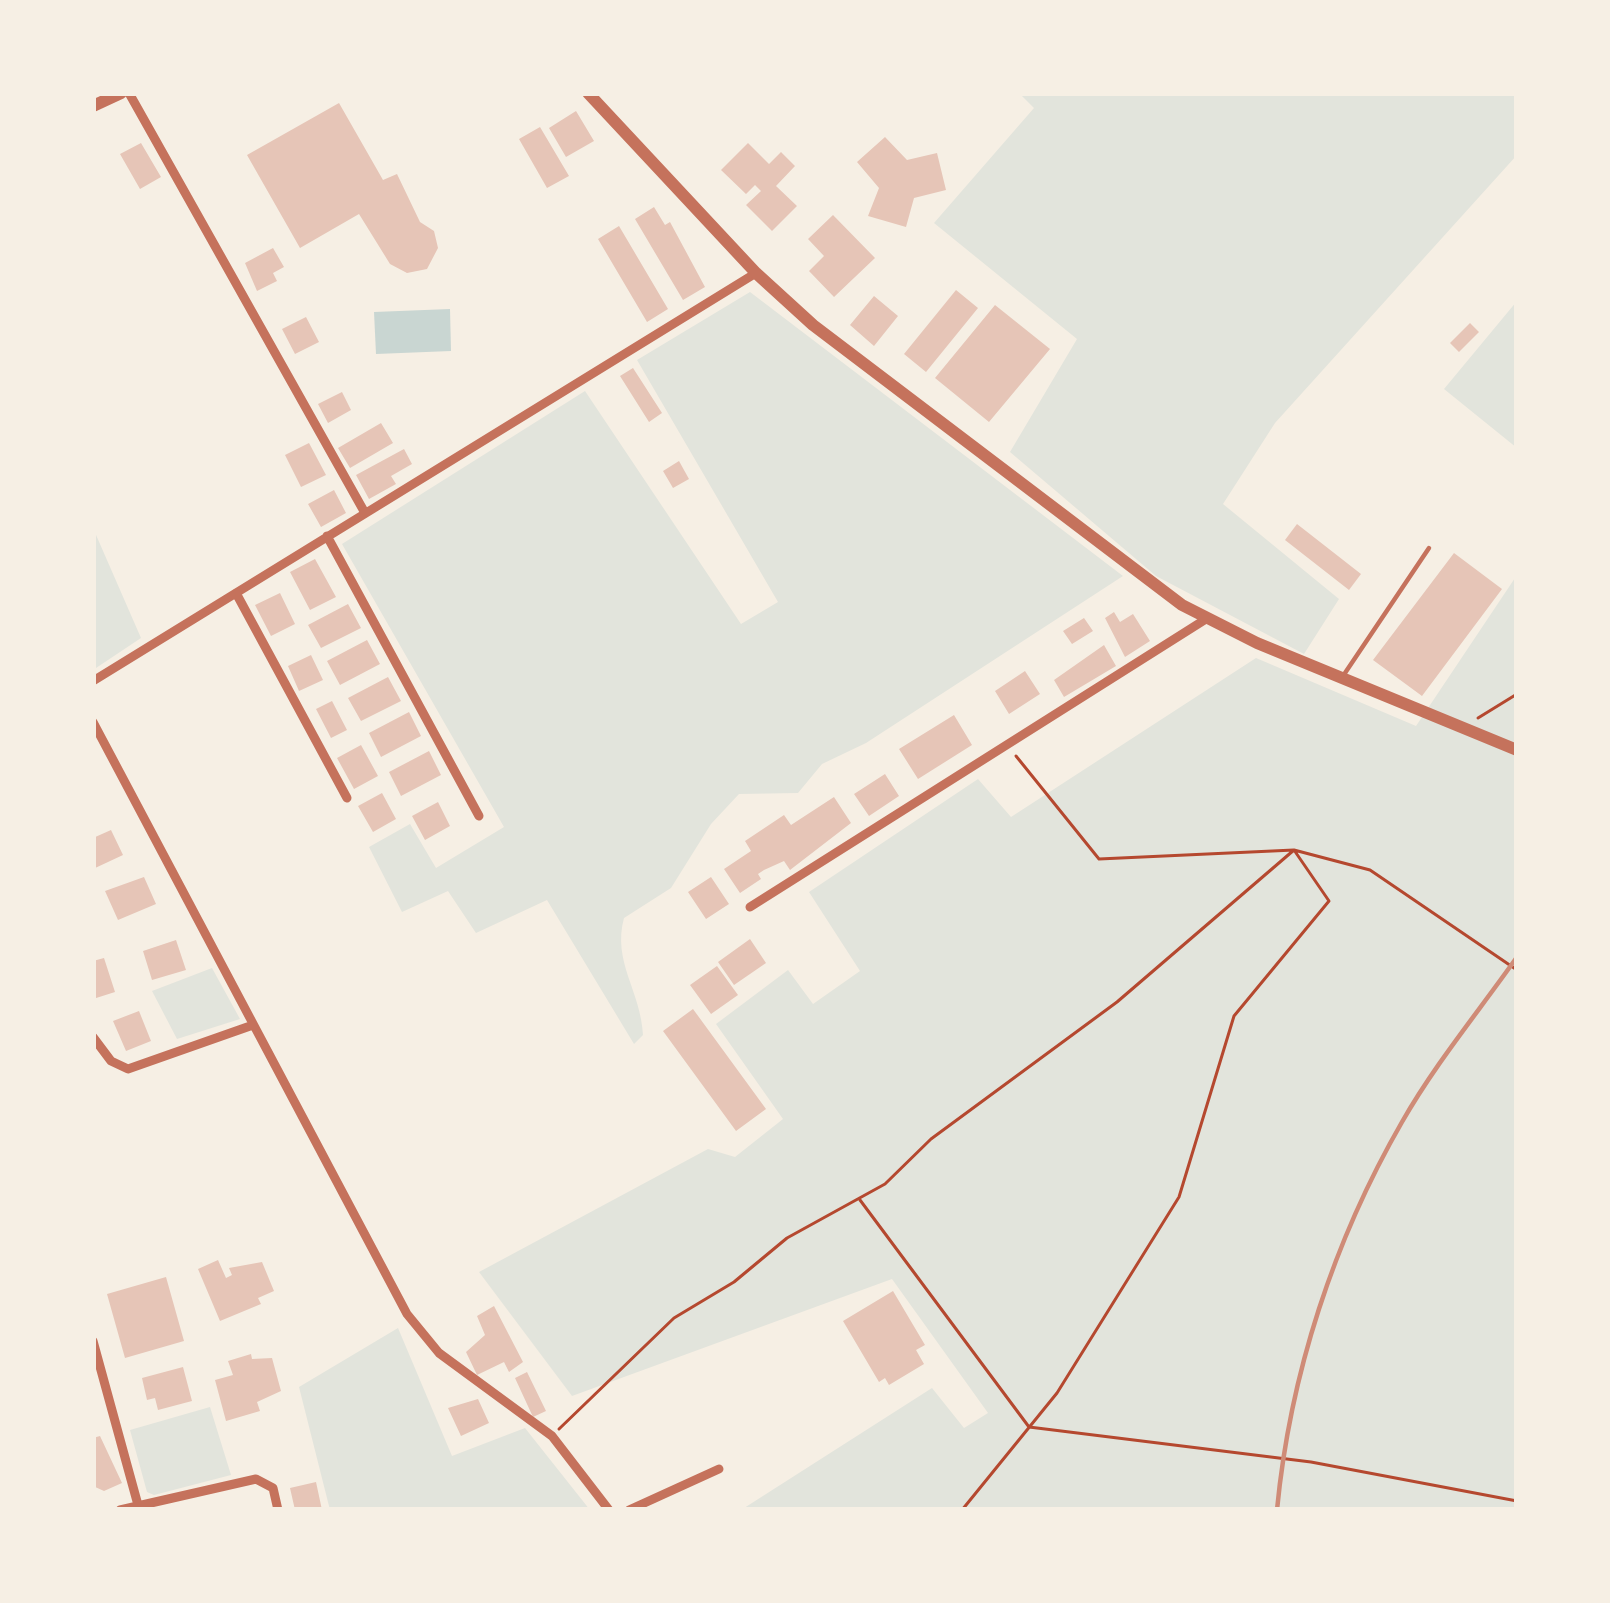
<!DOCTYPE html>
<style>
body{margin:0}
#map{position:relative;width:1610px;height:1603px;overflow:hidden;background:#f6efe4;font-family:Helvetica,sans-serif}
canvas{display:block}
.frame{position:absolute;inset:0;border:96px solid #f6efe4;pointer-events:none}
</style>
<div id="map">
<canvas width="1610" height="1603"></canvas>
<div class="frame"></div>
</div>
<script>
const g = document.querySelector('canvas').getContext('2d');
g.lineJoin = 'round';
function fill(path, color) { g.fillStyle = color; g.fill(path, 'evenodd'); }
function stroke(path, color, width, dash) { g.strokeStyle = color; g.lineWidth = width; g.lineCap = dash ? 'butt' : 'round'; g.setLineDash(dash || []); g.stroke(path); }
fill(new Path2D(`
 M1019 93H1517V155L1275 423 1223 504 1339 599 1304 654 1156 576 1010 452 1077 339 934 223 1034 108Z
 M750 292 1123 576 866 743 822 764 798 793 739 794 711 824 671 888 624 918C612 962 641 991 643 1035L634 1044 547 900 476 933 448 891 402 912 369 847 410 824 436 868 504 827 342 544 585 391 741 624 778 602 637 360Z
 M1517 301V448L1444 389Z
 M93 528 141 638 93 670Z
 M1517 575V1510H741L932 1388 964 1428 988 1413 892 1279 572 1396 479 1272 708 1149 735 1157 783 1119 716 1024 788 970 813 1004 860 971 809 892 978 779 1011 817 1256 658 1416 726Z
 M212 968 240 1019 177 1039 152 991Z
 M398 1328 452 1456 525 1428 590 1510H330L299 1387Z
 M210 1407 231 1475 154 1495 147 1492 130 1430Z`), '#e2e4dc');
fill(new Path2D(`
 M450 309 451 351 376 354 374 312Z`), '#c9d6d2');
fill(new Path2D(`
 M339 103 383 180 397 174 420 222 434 231 438 248 427 269 407 273 390 264 359 214 300 248 247 155Z
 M576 111 594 141 566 157 549 128Z
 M540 127 569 176 547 188 519 139Z
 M885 137 907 160 937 153 946 190 914 198 906 227 868 216 879 188 857 162Z
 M141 143 161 177 140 189 120 154Z
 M748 143 769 164 781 152 795 166 776 186 797 206 772 231 746 205 761 191 755 185 746 194 721 170Z
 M654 207 665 225 670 222 705 287 683 300 635 219Z
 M833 215 875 258 834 297 809 271 824 256 808 239Z
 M619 226 668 309 647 322 598 239Z
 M273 248 284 267 273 273 277 281 257 291 245 263Z
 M956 290 978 308 926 372 904 354Z
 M874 296 898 316 874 346 850 325Z
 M995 305 1050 349 989 422 935 378Z
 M306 317 319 342 295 354 282 329Z
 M1470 323 1479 332 1459 352 1450 343Z
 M633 368 662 413 649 422 620 376Z
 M342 392 351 410 328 423 318 404Z
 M381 423 393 443 350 468 338 448Z
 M309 443 326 475 301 487 285 455Z
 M404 449 412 464 391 476 396 484 369 499 356 475Z
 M679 461 689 479 673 488 663 471Z
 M334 490 346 513 321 527 308 504Z
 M1297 524 1361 574 1349 590 1285 540Z
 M1454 553 1502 589 1422 696 1373 660Z
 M315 559 336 597 310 610 290 572Z
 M280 593 295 624 271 636 255 605Z
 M348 604 361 628 321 648 308 625Z
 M1114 612 1120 622 1133 614 1150 641 1125 657 1105 618Z
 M1084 618 1093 631 1072 644 1063 631Z
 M367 640 380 664 340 685 327 661Z
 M1104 645 1116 666 1064 697 1054 680Z
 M311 655 323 680 299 691 288 666Z
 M1025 671 1040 694 1009 714 995 691Z
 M388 677 401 701 361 721 348 698Z
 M332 701 347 730 331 738 316 709Z
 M409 712 421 736 381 757 369 733Z
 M954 715 972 745 918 779 899 749Z
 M361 745 378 776 354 789 337 758Z
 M429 751 441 775 401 796 389 772Z
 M885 774 899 796 869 816 854 794Z
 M382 793 396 819 373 832 358 806Z
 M834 797 851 823 790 870 784 861 764 870 758 874 761 879 740 893 724 869 751 851 745 841 784 815 791 825Z
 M438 802 450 826 425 840 412 816Z
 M111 830 123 855 93 869V838Z
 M144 877 156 904 118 920 105 891Z
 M711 877 729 904 706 919 688 892Z
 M750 939 766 963 734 985 718 962Z
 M176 940 186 970 152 980 143 951Z
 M104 958 115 992 93 999V961Z
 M717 966 738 995 711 1014 690 985Z
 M693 1009 766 1109 736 1131 663 1031Z
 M139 1011 151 1041 126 1051 113 1021Z
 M218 1260 226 1278 232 1275 229 1268 262 1262 274 1291 258 1298 261 1304 220 1321 198 1269Z
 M166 1277 184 1341 125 1358 107 1294Z
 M893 1291 925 1345 916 1350 924 1364 889 1385 885 1378 879 1382 843 1321Z
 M494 1306 523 1362 509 1372 504 1362 477 1375 466 1352 485 1335 477 1316Z
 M251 1354 252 1359 272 1358 281 1391 257 1402 260 1411 226 1421 215 1380 233 1375 228 1361Z
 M183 1367 192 1401 158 1410 155 1398 147 1400 142 1378Z
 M527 1372 546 1411 533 1417 515 1378Z
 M478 1399 489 1423 461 1436 448 1408Z
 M100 1436 122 1483 104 1491 93 1486V1438Z
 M316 1482 322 1510H295L290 1488Z`), '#e6c5b7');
stroke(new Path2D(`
 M1478 718 1517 694
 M1016 756 1099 859 1294 850 1370 870 1517 970
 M860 1200 1029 1427 1311 1462 1517 1501
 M559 1429 674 1318 734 1282 787 1238 885 1184 931 1139 1117 1002 1294 850 1329 901 1234 1016 1179 1197 1057 1393 962 1510`), '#b5482f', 3);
stroke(new Path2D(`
 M1345 673 1429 548`), '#c5725c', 4.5);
stroke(new Path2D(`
 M129 93 365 513
 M327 536 479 816
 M236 593 347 798
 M93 681 756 273
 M93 722 407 1314 439 1353 552 1436 609 1510
 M750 907 1206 619
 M93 1037 111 1061 128 1069 253 1025
 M93 1341 138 1505
 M120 1510 256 1479 273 1488 278 1510
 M629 1510 719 1469`), '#c5725c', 9);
stroke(new Path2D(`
 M588 93 756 273 813 325 1182 605 1257 643 1517 750
 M93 106 121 93`), '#c5725c', 12);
stroke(new Path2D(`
 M1277 1510C1290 1374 1334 1240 1402 1122 1435 1064 1479 1011 1517 957`), '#cf8b77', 4.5);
</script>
